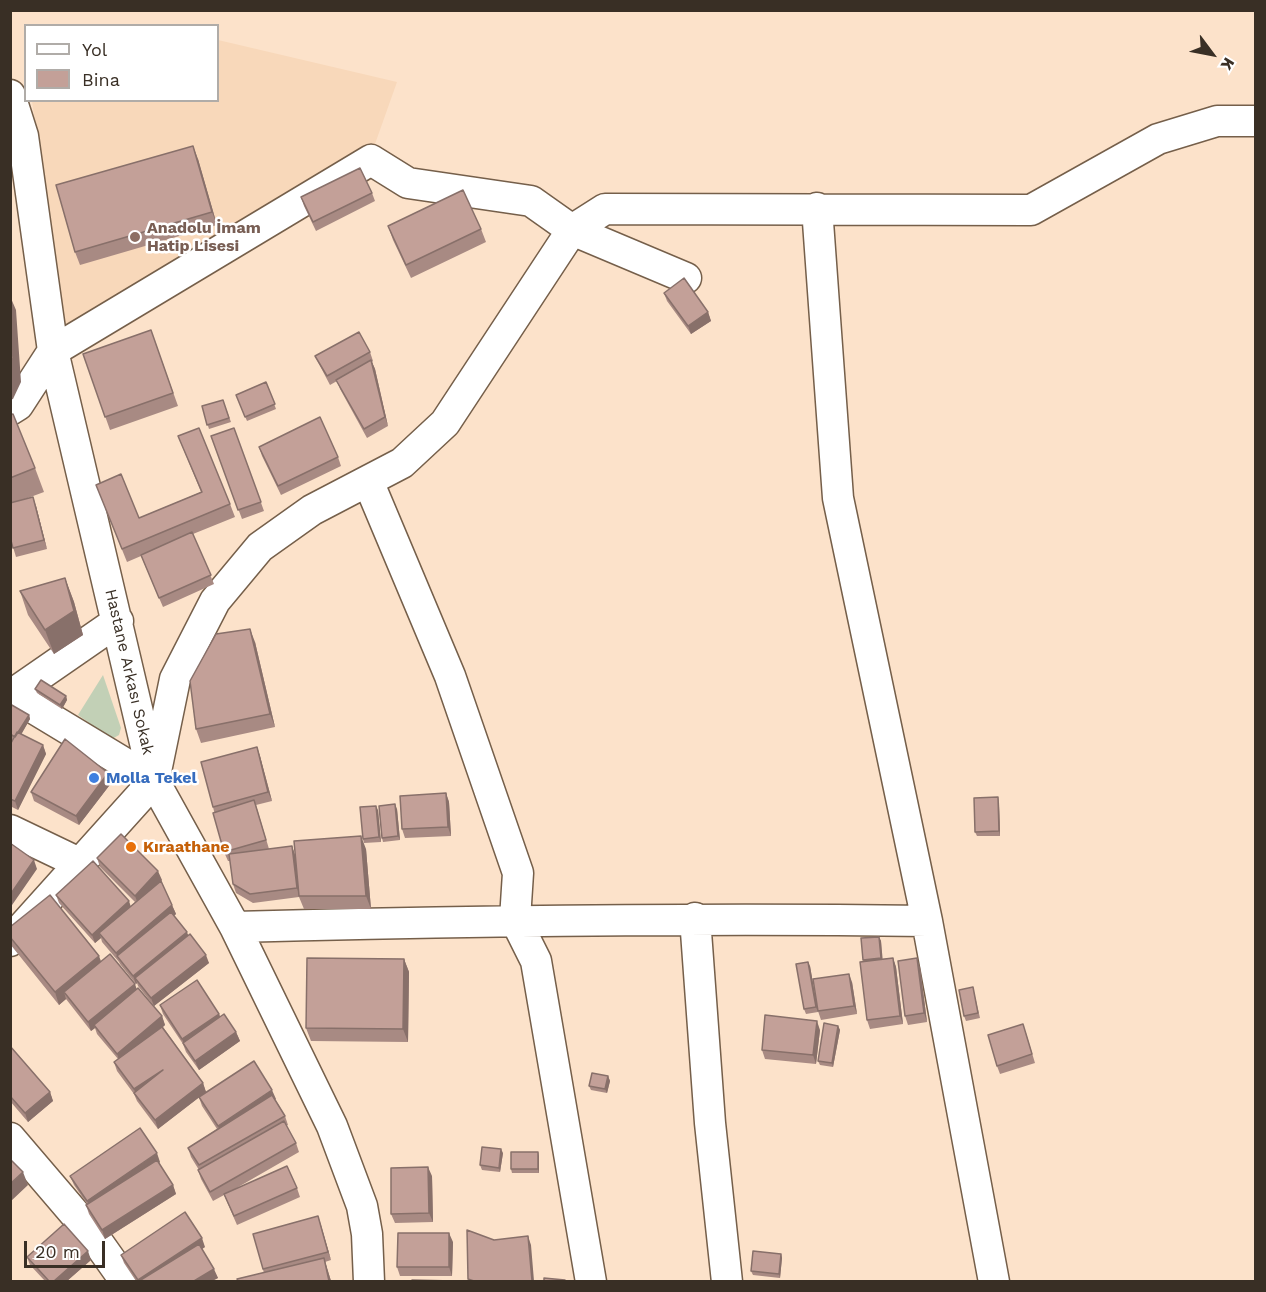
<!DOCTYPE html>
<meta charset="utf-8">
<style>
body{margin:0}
#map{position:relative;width:1266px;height:1292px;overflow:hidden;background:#fce2ca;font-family:"Work Sans",sans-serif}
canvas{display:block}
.frame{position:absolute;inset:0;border:12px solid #392f25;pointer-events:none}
.legend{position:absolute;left:24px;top:24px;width:195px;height:78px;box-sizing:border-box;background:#fff;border:2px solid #b0aca8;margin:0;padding:8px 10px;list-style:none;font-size:18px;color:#392f25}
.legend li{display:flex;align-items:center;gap:12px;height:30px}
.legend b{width:30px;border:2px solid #b0aca8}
.north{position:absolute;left:1182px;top:24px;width:60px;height:60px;-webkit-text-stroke:4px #fff;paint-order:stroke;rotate:122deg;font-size:16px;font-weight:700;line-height:24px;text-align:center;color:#392f25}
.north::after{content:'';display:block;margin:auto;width:21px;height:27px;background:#392f25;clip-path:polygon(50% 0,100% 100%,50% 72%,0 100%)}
.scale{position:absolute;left:24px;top:1241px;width:81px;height:27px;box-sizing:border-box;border:3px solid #392f25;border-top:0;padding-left:8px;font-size:18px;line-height:21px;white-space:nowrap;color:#392f25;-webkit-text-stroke:4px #fff;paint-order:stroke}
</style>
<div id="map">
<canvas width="1266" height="1292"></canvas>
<div class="frame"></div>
<ul class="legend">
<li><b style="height:8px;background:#fff"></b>Yol</li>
<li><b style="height:16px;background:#c3a098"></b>Bina</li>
</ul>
<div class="north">K</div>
<div class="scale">20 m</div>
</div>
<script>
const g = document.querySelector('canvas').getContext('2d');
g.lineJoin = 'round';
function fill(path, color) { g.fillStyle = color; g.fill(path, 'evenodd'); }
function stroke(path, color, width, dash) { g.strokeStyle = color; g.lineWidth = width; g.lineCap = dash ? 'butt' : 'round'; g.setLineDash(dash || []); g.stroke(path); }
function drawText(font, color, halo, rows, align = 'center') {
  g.font = font + ' "Work Sans",sans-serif'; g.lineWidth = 5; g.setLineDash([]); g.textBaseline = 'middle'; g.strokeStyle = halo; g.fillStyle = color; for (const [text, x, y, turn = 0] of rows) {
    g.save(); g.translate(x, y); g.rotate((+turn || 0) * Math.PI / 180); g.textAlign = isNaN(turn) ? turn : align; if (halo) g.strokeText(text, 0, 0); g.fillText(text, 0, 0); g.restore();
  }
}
fill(new Path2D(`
 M218 40 397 82 375 144 64 330 32 101 218 100Z`), '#f8d8ba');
fill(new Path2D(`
 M103 675 121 728 119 735 112 739 78 715Z`), '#c2d0b6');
const minor = new Path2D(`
 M10 95 23 136 53 351 154 781 235 927 332 1126 362 1206 367 1234 369 1282
 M817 208 838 498 927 921 994 1282
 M10 410 18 405 53 351 371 160 408 183 531 201 572 230 686 278
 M368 481 450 676 518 873 515 919 536 961 591 1282
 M10 694 154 781
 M11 695 118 621
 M10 830 81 864
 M695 918 710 1123 727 1282
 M235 927C466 921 696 918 927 921
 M10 941 154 781 175 679 215 601 260 547 312 510 402 463 445 423 572 230 605 209 1031 210 1158 139 1217 121H1256
 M10 1138 92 1234 126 1282`);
stroke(minor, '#755f4a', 33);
stroke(minor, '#fff', 30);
fill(new Path2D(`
 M198 159 217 225 80 265 75 252Z
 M372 193 375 201 316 231 304 206 301 197Z
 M388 226 481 229 486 242 411 278 393 240Z
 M664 293 708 312 711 321 691 334 667 301Z
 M151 330 178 406 110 430 83 354Z
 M370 352 373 361 372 362 375 369 388 426 367 438 340 389 337 381 330 385 319 364 315 356Z
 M266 382 276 409 247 421 236 395Z
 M223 400 231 422 209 429 202 406Z
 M10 415 35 468 44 492 25 499 36 506 47 549 16 557 10 537Z
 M234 428 264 511 242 519 211 436Z
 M178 436 230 504 235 517 193 534 214 584 163 607 141 556 127 562 96 485 139 518 201 492Z
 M259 447 338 457 341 466 281 495 262 456Z
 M65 578 74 602 83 635 54 654 28 615 20 591Z
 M255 642 275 727 201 743 196 729Z
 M35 689 66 696 67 700 62 709 37 693Z
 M10 704 29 715 30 719 21 734 43 745 46 754 18 810 10 806Z
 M257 747 260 756 272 801 256 805 269 849 292 846 295 855 366 849 371 909H304L299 897 253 903 236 893 233 884 230 861H228L224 852 213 807Z
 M112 782 79 825 34 801 31 792Z
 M446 793 449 802 451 836 405 838 402 829Z
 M999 802 1000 836H977L975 832Z
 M397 809 400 840 383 842 382 838Z
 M378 810 381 842 364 843 363 839Z
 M97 858 162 880 161 881 176 914 174 916 209 963 154 1006 138 986 137 983 136 984 120 964 119 962 102 942 101 938 95 943 59 903 56 895 131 906 135 902 100 867Z
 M10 927 101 962 136 989 162 1016 165 1025 163 1027 203 1083 206 1092 158 1129 137 1101 134 1094 117 1071 114 1062 118 1059 97 1034 95 1028 91 1031 66 999 59 1005 10 944Z
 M879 937 881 941 882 959 893 958 896 967 903 1024 870 1029 867 1020 864 962 861 938Z
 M404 959 409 972 408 1042 311 1041 306 1028Z
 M810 966 818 1012 806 1014 804 1009Z
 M920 967 927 1022 908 1025 905 1016Z
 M852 982 857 1014 821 1020 818 1011Z
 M974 992 980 1018 966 1021 964 1016Z
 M160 1005 219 1014 220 1016 236 1032 240 1041 199 1070 186 1052 183 1044 163 1014Z
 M838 1026 840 1030 833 1067 820 1065 818 1061Z
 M820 1030 816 1064 765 1059 762 1050Z
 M1026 1033 1035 1063 1000 1074 997 1066Z
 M10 1046 50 1092 53 1101 28 1122 10 1101Z
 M608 1076 610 1081 607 1093 591 1090 589 1086Z
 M199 1097 276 1099H275L285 1116 288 1125 286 1126 296 1143 299 1152 233 1190 297 1188 300 1197 237 1225 224 1195 213 1201 201 1179 198 1170H199L191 1157 188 1148 217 1129 202 1106Z
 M538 1152 539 1157V1173H512L511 1169Z
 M503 1153 500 1172 482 1170 480 1165Z
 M160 1162 159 1163 173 1185 176 1194 105 1239 89 1214 86 1205 87 1204 74 1185 70 1176Z
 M432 1176 433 1222 395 1223 391 1214Z
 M318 1216 331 1260 325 1262 331 1281H238L264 1273 253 1234Z
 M453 1242 452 1276H400L397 1267Z
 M205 1247 202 1249 218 1278 212 1281H136L124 1263 121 1255Z
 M781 1254 782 1258 780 1278 753 1275 751 1271Z
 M27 1257 91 1260 67 1281H45L30 1265Z`), '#a88a83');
fill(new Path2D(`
 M193 146 198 159 217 225 212 212Z
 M10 296 16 310 21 382 13 399 10 400Z
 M708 312 711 321 691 334 688 326Z
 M371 360 375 369 388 426 385 417Z
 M33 497 36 506 47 549 44 540Z
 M65 578 74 602 83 635 54 654 45 630Z
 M250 629 255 642 275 727 270 714Z
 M66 696 67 700 62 709 60 705Z
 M29 715 30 719 17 742 15 737Z
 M43 745 46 754 18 810 15 801Z
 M257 747 260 756 272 801 268 792Z
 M108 773 112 782 79 825 76 816Z
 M446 793 449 802 451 836 448 827Z
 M998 797 999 802 1000 836 999 831Z
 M395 804 397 809 400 840 398 836Z
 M376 806 378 810 381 842 379 837Z
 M361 836 366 849 371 909 366 896Z
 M292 846 295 855 300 897 297 888Z
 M34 860 37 869 10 908V895Z
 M158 871 162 880 138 904 135 896Z
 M129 901 132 910 99 933 101 938 95 943 92 935Z
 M172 905 176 914 121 960 117 956 119 962 116 953Z
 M187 932 190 941 135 978 137 983 136 984 133 976Z
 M879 937 881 941 883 963 881 958Z
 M206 955 209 963 154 1006 151 998Z
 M99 956 104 969 64 992 66 999 59 1005 55 992Z
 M893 958 896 967 903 1024 900 1016Z
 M917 958 920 967 927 1022 924 1013Z
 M404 959 409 972 408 1042 403 1029Z
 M808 962 810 966 818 1012 816 1007Z
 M849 974 852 982 857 1014 854 1006Z
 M135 984 138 993 94 1025 95 1028 91 1031 88 1022Z
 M219 1014 222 1023 185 1047 182 1039Z
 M162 1016 165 1025 120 1063 117 1054Z
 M817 1021 820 1030 816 1064 813 1055Z
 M838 1026 840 1030 833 1067 832 1063Z
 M236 1032 240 1041 199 1070 195 1061Z
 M163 1070 136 1096 134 1089Z
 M608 1076 610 1081 607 1093 605 1089Z
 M203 1083 206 1092 158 1129 155 1120Z
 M272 1090 276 1099 221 1135 218 1126Z
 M50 1092 53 1101 28 1122 25 1113Z
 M501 1149 503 1153 500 1172 499 1168Z
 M538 1152 539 1157V1173L538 1169Z
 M157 1153 160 1162 91 1210 87 1201Z
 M428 1167 432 1176 433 1222 429 1213Z
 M23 1172 28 1185 10 1202V1184Z
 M173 1185 176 1194 105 1239 102 1230Z
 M318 1216 321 1225 331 1260 328 1252Z
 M449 1233 453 1242 452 1276 449 1267Z
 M528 1236 531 1245 534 1281H532Z
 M202 1238 205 1247 152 1281H138V1280Z
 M88 1251 91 1260 67 1281H54Z
 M781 1254 782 1258 780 1278 779 1274Z
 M324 1258 328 1271 331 1281H329Z
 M214 1269 218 1278 212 1281H194Z`), '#88706a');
const building = new Path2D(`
 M193 146 212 212 75 252 56 185Z
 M360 168 372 193 313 222 301 197Z
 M463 190 481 229 406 265 388 226Z
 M684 278 708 312 688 326 664 293Z
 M151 330 173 393 105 417 83 354Z
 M10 331 13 358 10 362Z
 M359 332 370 352 327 376 315 356Z
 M371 360 385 417 364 429 336 380Z
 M266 382 275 404 245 417 236 395Z
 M223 400 229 418 207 425 202 406Z
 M13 414 35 468 10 478V415Z
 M320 417 338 457 278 486 259 447Z
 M199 428 230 504 122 549 96 485 121 474 139 518 202 492 178 436Z
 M234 428 261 502 238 510 211 436Z
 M33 497 44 540 13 548 10 537V503Z
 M192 532 211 575 159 598 141 555Z
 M65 578 74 611 45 630 20 591Z
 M250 629 270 714 196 729 190 681 216 634Z
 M41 680 66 696 60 705 35 689Z
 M10 704 29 715 15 737 10 734Z
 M17 732 43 745 15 801 10 799V745Z
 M65 739 108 773 76 816 31 792Z
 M257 747 268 792 213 807 201 762Z
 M446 793 448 827 402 829 400 796Z
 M998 797 999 831 975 832 974 798Z
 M254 800 266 840 224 852 213 813Z
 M395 804 398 836 382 838 379 806Z
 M376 806 379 837 363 839 360 807Z
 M121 834 158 871 135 896 97 858Z
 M361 836 366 896H299L294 841Z
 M10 843 34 860 10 895Z
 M292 846 297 888 250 894 233 884 229 854Z
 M93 861 129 901 92 935 56 895Z
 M161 881 172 905 116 953 99 933Z
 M50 895 99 956 55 992 10 937V927Z
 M171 912 187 932 133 976 117 956Z
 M190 934 206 955 151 998 135 978Z
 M879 937 881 958 863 960 861 938Z
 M110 954 135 984 88 1022 64 992Z
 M307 958 404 959 403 1029 306 1028Z
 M893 958 900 1016 867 1020 860 962Z
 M917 958 924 1013 905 1016 898 961Z
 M808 962 816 1007 804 1009 796 964Z
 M849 974 854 1006 818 1011 813 979Z
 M197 980 219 1014 182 1039 160 1005Z
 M973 987 978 1013 964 1016 959 990Z
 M138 988 162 1016 117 1054 94 1025Z
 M224 1014 236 1032 195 1061 183 1043Z
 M765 1015 817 1021 813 1055 762 1050Z
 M824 1023 838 1026 832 1063 818 1061Z
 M1023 1024 1032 1054 997 1066 988 1035Z
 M162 1027 203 1083 155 1120 134 1093 163 1070 134 1089 114 1062Z
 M10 1046 50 1092 25 1113 10 1096Z
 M254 1061 272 1090 218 1126 199 1097Z
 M592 1073 608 1076 605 1089 589 1086Z
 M272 1095 285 1116 199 1165 188 1148Z
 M284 1121 296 1143 210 1192 198 1170Z
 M140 1128 157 1153 87 1201 70 1176Z
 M482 1147 501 1149 499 1168 480 1165Z
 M511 1152H538V1169H511Z
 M10 1159 23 1172 10 1184Z
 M157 1160 173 1185 102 1230 86 1205Z
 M287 1166 297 1188 234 1216 224 1194Z
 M428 1167 429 1213 391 1214V1168Z
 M185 1212 202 1238 138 1280 121 1255Z
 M318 1216 328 1252 263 1269 253 1234Z
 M64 1224 88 1251 54 1281H49L27 1257Z
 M467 1230 494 1240 528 1236 532 1281H474L468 1279Z
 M398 1233H449V1267H397Z
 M199 1244 214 1269 194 1281H139Z
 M753 1251 781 1254 779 1274 751 1271Z
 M324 1258 329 1281H238L237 1279Z
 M544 1278 565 1280V1281H544Z
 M412 1280 453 1281H412Z`);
fill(building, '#c3a098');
stroke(building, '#88706a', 1.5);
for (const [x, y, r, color] of [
 [135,237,6,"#8d6e63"],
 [94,778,6,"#3f7fe0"],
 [131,847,6,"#e8710a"]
]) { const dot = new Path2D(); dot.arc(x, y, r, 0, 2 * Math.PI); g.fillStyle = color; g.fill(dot); stroke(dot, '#fff', 2); }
drawText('bold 16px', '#785e54', '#fff', [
 ["Anadolu İmam",147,228],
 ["Hatip Lisesi",147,246]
], 'left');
drawText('16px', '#392f25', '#fff', [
 ["Hastane Arkası Sokak",129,672,77]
]);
drawText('bold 16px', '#366cbe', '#fff', [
 ["Molla Tekel",106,778]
], 'left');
drawText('bold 16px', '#c56008', '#fff', [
 ["Kıraathane",143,847]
], 'left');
</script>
